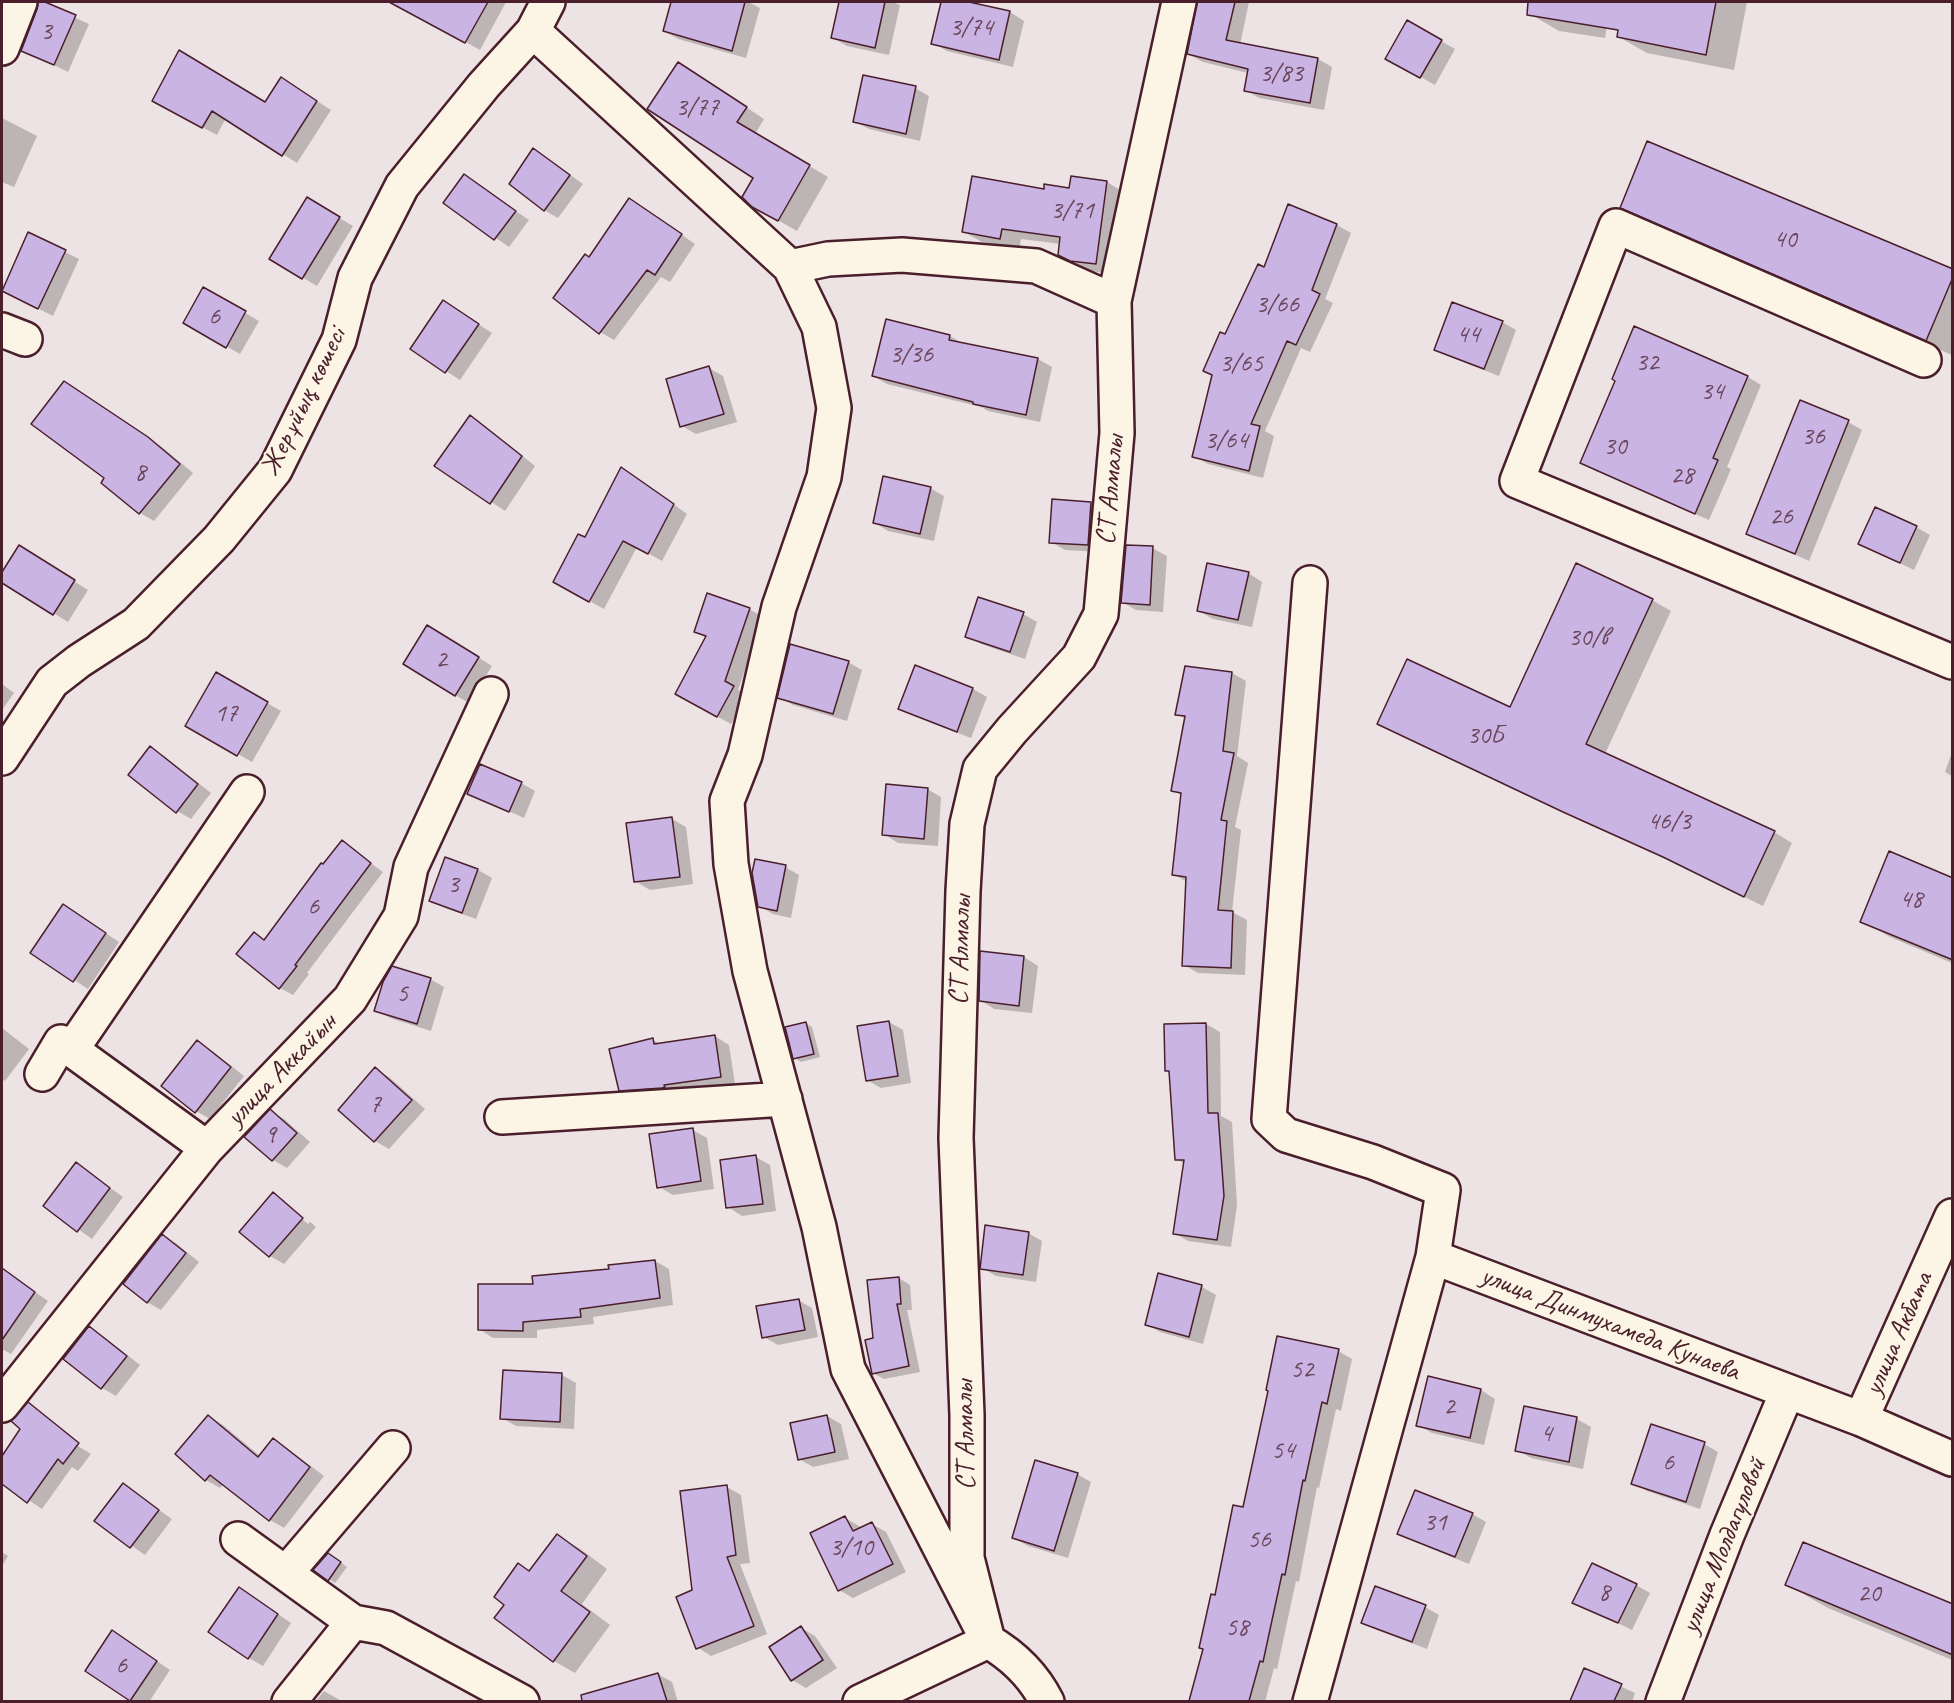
<!DOCTYPE html>
<meta charset="utf-8">
<style>
body{margin:0}
#map{position:relative;width:1954px;height:1703px;overflow:hidden;background:#ede2e4;font-family:Caveat,sans-serif}
canvas{display:block}
.frame{position:absolute;inset:0;border:3px solid #4a1f2b;pointer-events:none}
</style>
<div id="map">
<canvas width="1954" height="1703"></canvas>
<div class="frame"></div>
</div>
<script>
const g = document.querySelector('canvas').getContext('2d');
g.lineJoin = 'round';
function fill(path, color) { g.fillStyle = color; g.fill(path, 'evenodd'); }
function stroke(path, color, width, dash) { g.strokeStyle = color; g.lineWidth = width; g.lineCap = dash ? 'butt' : 'round'; g.setLineDash(dash || []); g.stroke(path); }
function drawText(font, color, halo, rows, align = 'center') {
  g.font = font + ' Caveat,sans-serif'; g.lineWidth = 4.5; g.setLineDash([]); g.textBaseline = 'middle'; g.strokeStyle = halo; g.fillStyle = color; for (const [text, x, y, turn = 0] of rows) {
    g.save(); g.translate(x, y); g.rotate((+turn || 0) * Math.PI / 180); g.textAlign = isNaN(turn) ? turn : align; if (halo) g.strokeText(text, 0, 0); g.fillText(text, 0, 0); g.restore();
  }
}
fill(new Path2D(`
 M40 2 89 24 68 72 23 50Z
 M427 2H506L480 50 419 16Z
 M672 2H748L760 8 746 58 678 39 664 31Z
 M841 2H893L900 5 889 55 847 46 833 38Z
 M943 2H963L1010 12 1024 21 1013 67 947 51 933 43Z
 M1199 2H1249L1240 45 1318 59 1332 67 1324 110 1259 98 1245 90 1248 73 1203 62 1188 54Z
 M1532 2H1611L1605 38 1559 31 1530 14Z
 M1625 2H1747L1734 70 1647 53 1619 37Z
 M1407 22 1455 49 1435 85 1387 58Z
 M697 75 764 119 755 134 828 177 797 231 753 206 755 178Z
 M295 87 331 110 297 163 226 118 217 135 168 109 265 104Z
 M915 88 929 96 920 141 869 129 854 121Z
 M2 118 37 136 14 187 2 182Z
 M547 158 583 184 558 218 544 210Z
 M464 176 529 220 509 247 445 203Z
 M1107 182 1125 193 1115 274 1090 271 1079 266 1060 255 1061 244 1021 239 1019 249 982 242 964 232 1045 190 1071 189Z
 M307 199 353 226 317 286 271 259Z
 M1289 206 1337 225 1351 233 1325 299 1333 303 1310 352 1301 348 1265 431 1274 436 1263 478 1208 464 1194 456 1226 336 1265 269Z
 M643 208 695 244 670 282 661 277 614 340 600 332 555 297Z
 M1621 208 1952 270V355L1650 224Z
 M28 234 79 259 53 316 2 290Z
 M204 289 259 321 240 354 185 323Z
 M444 302 492 333 460 380 412 349Z
 M1502 322 1516 330 1499 376 1450 357 1436 349Z
 M1635 328 1748 377 1761 385 1727 467 1731 469 1709 520 1596 471 1582 463 1617 380Z
 M950 336 964 344 1038 359 1052 367 1040 422 988 411 981 407 887 384 873 376Z
 M709 368 723 376 737 422 696 434 682 426Z
 M78 391 162 447 193 473 154 521 140 513Z
 M470 417 484 425 535 466 505 511 436 465Z
 M1848 422 1862 430 1809 561 1748 533Z
 M636 477 687 514 662 561 637 547 604 609 555 582Z
 M930 488 944 496 934 541 888 531 874 522Z
 M1091 503 1105 512 1102 552 1065 550 1051 542Z
 M1916 527 1930 535 1914 570 1860 544Z
 M19 547 88 590 68 622 2 581V575Z
 M1152 548 1167 556 1163 612 1136 610 1122 602Z
 M1248 573 1262 582 1252 627 1213 619 1199 611Z
 M1652 600 1671 611 1605 754 1774 832 1792 843 1763 906 1683 867 1583 822 1397 734 1379 724 1510 709Z
 M749 609 763 617 738 690 747 695 731 724 691 702 706 638 696 632Z
 M1023 614 1037 622 1025 659 981 644 967 636Z
 M442 635 492 666 469 703 455 695Z
 M848 662 862 670 847 721 793 705 779 697Z
 M915 667 973 689 987 697 971 738 914 716 900 708Z
 M1232 673 1246 681 1237 756 1248 763 1235 827 1241 830 1232 912 1247 920 1245 975 1198 973 1184 965 1187 882 1173 874 1182 796 1173 790 1186 719 1177 714Z
 M216 674 281 711 252 762 187 725Z
 M2 684 14 693 2 710Z
 M150 748 164 756 211 793 191 819 177 811Z
 M1952 752V776L1945 772Z
 M521 783 535 791 524 818 469 793Z
 M927 789 941 797 938 846 898 843 884 834Z
 M672 819 686 827 693 884 650 890 635 881Z
 M342 842 383 872 307 973 309 974 293 995 280 988 254 934 265 940Z
 M446 858 478 870 492 878 476 919 445 908 431 900Z
 M785 867 799 875 791 918 773 914 759 906Z
 M1952 879V963L1890 937 1862 921Z
 M77 914 119 942 88 989 32 952Z
 M1024 957 1038 966 1032 1013 994 1009 980 1000Z
 M430 979 444 987 431 1031 390 1018 376 1010Z
 M889 1022 903 1030 911 1083 881 1088 867 1080Z
 M805 1023 812 1027 820 1057 801 1062 795 1058Z
 M1206 1024 1220 1032 1221 1116 1232 1122 1237 1205 1231 1247 1188 1241 1174 1233 1185 1164 1176 1159 1171 1072 1167 1070Z
 M2 1028 29 1049 5 1081 2 1079Z
 M715 1036 729 1045 735 1084 635 1098 621 1090 653 1040 660 1044Z
 M197 1042 211 1050 244 1076 210 1119 196 1111Z
 M375 1069 389 1077 425 1109 389 1149 375 1141 340 1109Z
 M270 1111 284 1119 310 1142 287 1168 273 1160 246 1137Z
 M693 1130 707 1138 714 1189 673 1195 659 1187Z
 M756 1157 770 1165 776 1211 742 1216 728 1207Z
 M77 1164 123 1197 92 1239 46 1206Z
 M274 1194 285 1201V1204L308 1224 310 1222 286 1201 316 1227 284 1264 270 1256 242 1231Z
 M1028 1233 1042 1241 1036 1282 996 1276 982 1268Z
 M163 1236 177 1244 199 1262 161 1310 147 1302Z
 M655 1261 669 1269 673 1305 593 1317 594 1324 537 1330V1338H493L479 1329 534 1286Z
 M2 1269 48 1301 11 1354 2 1349Z
 M1159 1275 1202 1287 1216 1295 1203 1344 1160 1332 1146 1324Z
 M899 1278 910 1285 912 1310H907L920 1372 884 1379 873 1373 875 1339Z
 M798 1300 812 1308 818 1337 778 1345 764 1337Z
 M89 1328 103 1336 140 1365 116 1396 102 1388 65 1359Z
 M1338 1351 1352 1359 1341 1411 1336 1409 1319 1488 1317 1487 1299 1582 1296 1581 1277 1669 1274 1668 1265 1702H1191L1216 1596 1244 1509Z
 M504 1372 562 1375 576 1383 574 1429 516 1426 502 1418Z
 M1481 1390 1495 1399 1484 1445 1432 1433 1418 1425Z
 M1525 1408 1577 1419 1591 1427 1583 1469 1531 1458 1517 1450Z
 M22 1412 91 1454 78 1471 72 1467 42 1509 2 1482V1459L22 1429Z
 M827 1416 841 1424 849 1459 813 1467 799 1459Z
 M209 1417 223 1425 260 1456 273 1440 287 1448 324 1476 284 1528 270 1520 224 1484 220 1488 206 1480 177 1454Z
 M1704 1444 1718 1452 1700 1509 1647 1491 1633 1483Z
 M1077 1474 1091 1482 1068 1558 1028 1546 1014 1538Z
 M123 1485 172 1519 145 1555 96 1521Z
 M727 1487 741 1495 750 1563 740 1564 767 1634 711 1656 697 1647 694 1591Z
 M1472 1514 1486 1522 1469 1564 1413 1541 1399 1533Z
 M845 1518 859 1526 861 1529 872 1524 886 1532 906 1572 853 1598 839 1590Z
 M557 1536 579 1548 607 1569 582 1604 610 1625 575 1673 554 1661 496 1618Z
 M2 1552 8 1556 2 1566Z
 M335 1558 347 1567 335 1583 329 1579Z
 M1636 1585 1650 1593 1632 1630 1574 1602Z
 M1787 1585 1952 1605V1660L1828 1608Z
 M253 1597 291 1623 263 1666 249 1658Z
 M1425 1607 1439 1615 1427 1649 1377 1630 1363 1622Z
 M801 1628 815 1636 837 1668 806 1688 792 1680Z
 M126 1640 170 1670 149 1702H134L87 1670Z
 M1585 1670 1635 1693 1632 1702H1572Z
 M658 1674 672 1682 678 1702H609L605 1689Z
 M324 1691 338 1699 341 1702H315Z`), '#0003');
const building = new Path2D(`
 M38 2H45L76 15 54 65 21 51 37 9Z
 M389 2H488L465 43Z
 M671 2H745L732 51 663 31Z
 M839 2H885L875 48 831 38Z
 M941 2H969L1010 11 999 60 931 44Z
 M1197 2H1235L1226 40 1318 58 1310 103 1244 91 1248 69 1187 54Z
 M1528 2H1716L1706 55 1617 37 1618 30 1527 15Z
 M1407 20 1442 40 1420 78 1385 59Z
 M179 50 265 102 281 77 317 101 282 156 212 111 202 128 152 101Z
 M678 62 747 107 737 122 810 165 778 221 752 207 742 197 753 178 647 109Z
 M863 75 916 86 906 134 853 122Z
 M1647 141 1953 269V277L1926 341 1620 208Z
 M533 148 570 175 544 211 509 184Z
 M464 174 516 211 494 240 443 203Z
 M972 176 1044 189V184L1069 188 1071 176 1107 181 1096 264 1070 261 1058 255 1060 237 1002 229 1000 239 962 232Z
 M307 197 340 217 302 279 269 259Z
 M629 198 682 234 655 275 647 270 599 334 553 298 585 254 589 257Z
 M1288 204 1337 224 1312 290 1320 294 1296 345 1287 341 1251 424 1260 426 1249 471 1192 457 1212 375 1203 371 1220 332 1225 334 1258 264 1264 267Z
 M28 232 66 250 38 309 2 291Z
 M203 287 246 311 226 348 183 323Z
 M443 300 479 324 445 373 410 349Z
 M1452 302 1503 321 1484 369 1434 350Z
 M886 319 950 335 949 340 1038 358 1026 415 973 404V402L872 376Z
 M1634 326 1748 376 1713 458 1718 460 1695 514 1580 463 1615 381 1612 379Z
 M709 366 724 414 680 427 666 379Z
 M64 381 148 437 180 464 139 514 101 483 104 478 31 424Z
 M1800 400 1849 420 1795 554 1746 534Z
 M470 415 522 456 490 504 434 466Z
 M621 467 674 504 648 554 623 541 589 602 553 582 578 534 585 537Z
 M883 476 931 487 920 534 873 523Z
 M1052 499 1091 502 1088 545 1049 543Z
 M1875 507 1917 526 1900 563 1858 544Z
 M19 545 75 580 53 615 2 583V572Z
 M1126 545 1153 546 1150 605 1121 603Z
 M1207 563 1249 572 1238 620 1197 611Z
 M1576 563 1653 599 1586 744 1775 831 1744 897 1663 857 1563 812 1377 724 1407 659 1510 707Z
 M707 593 750 608 725 681 734 686 717 717 675 694 706 636 694 632Z
 M978 597 1024 612 1010 652 965 637Z
 M427 625 479 657 455 696 403 664Z
 M790 644 849 661 833 714 777 698Z
 M915 665 973 688 957 732 898 709Z
 M1185 666 1232 672 1223 751 1234 753 1221 820 1227 821 1218 910 1233 911 1231 968 1182 966 1186 877 1172 875 1181 793 1171 791 1185 716 1175 715Z
 M216 672 268 702 237 756 185 726Z
 M150 746 198 784 176 813 128 775Z
 M480 764 522 782 509 812 467 794Z
 M886 784 928 788 924 839 882 835Z
 M672 817 680 877 634 882 626 823Z
 M342 840 371 863 295 965 297 966 279 989 236 954 254 932 264 940 321 863 323 864Z
 M1889 851 1953 878V960L1860 922Z
 M445 857 478 869 462 913 429 901Z
 M755 859 786 865 777 911 758 907 752 873Z
 M63 904 106 933 73 982 30 953Z
 M980 951 1024 956 1019 1006 979 1001Z
 M392 966 431 978 417 1024 374 1011 383 982Z
 M889 1021 898 1076 866 1081 857 1026Z
 M806 1022 814 1054 793 1059 785 1027Z
 M1206 1023 1208 1113H1218L1224 1196 1217 1240 1173 1234 1184 1160H1175L1169 1071H1165L1164 1024Z
 M715 1035 721 1077 664 1085 665 1087 662 1088 619 1091 609 1049 653 1038 654 1044Z
 M197 1040 231 1067 195 1113 161 1086Z
 M375 1067 412 1100 374 1142 338 1110Z
 M270 1109 297 1133 272 1161 244 1137Z
 M693 1128 701 1181 657 1188 649 1134Z
 M756 1155 763 1204 726 1208 720 1160Z
 M76 1162 110 1188 77 1232 43 1206Z
 M273 1192 303 1218 269 1257 239 1232Z
 M985 1225 1029 1232 1023 1275 980 1269Z
 M162 1234 186 1253 147 1303 123 1284Z
 M655 1260 660 1298 580 1309 581 1317 523 1322V1331L478 1330V1284H533L532 1276 609 1269 608 1265Z
 M2 1268 35 1292 2 1340Z
 M1158 1273 1202 1285 1189 1337 1145 1325Z
 M899 1277 901 1304H897L909 1366 872 1374 865 1340 873 1338 867 1280Z
 M799 1299 805 1330 762 1338 756 1306Z
 M89 1326 127 1356 101 1389 63 1359Z
 M1277 1336 1339 1349 1327 1404 1322 1402 1305 1481 1303 1480 1285 1575 1282 1574 1263 1662 1260 1661 1249 1701H1189L1203 1649 1199 1648 1211 1594 1215 1595 1233 1505 1243 1507 1268 1391 1266 1390Z
 M503 1370 562 1373 560 1422 500 1419Z
 M1428 1376 1481 1389 1470 1438 1416 1426Z
 M28 1402 79 1443 63 1464 58 1459 27 1503 2 1484V1456L20 1429 11 1421Z
 M1524 1406 1577 1417 1569 1462 1515 1451Z
 M208 1415 258 1457 273 1438 310 1467 269 1521 210 1475 205 1481 175 1454Z
 M827 1415 835 1452 798 1460 790 1423Z
 M1651 1424 1705 1442 1686 1502 1631 1484Z
 M1035 1460 1078 1473 1054 1551 1012 1538Z
 M123 1483 159 1510 130 1548 94 1521Z
 M727 1485 736 1555 727 1557 754 1626 696 1649 676 1597 692 1590 680 1491Z
 M1415 1490 1473 1513 1455 1557 1397 1534Z
 M845 1516 853 1531 872 1522 893 1564 838 1591 810 1533Z
 M557 1534 587 1556 561 1591 590 1612 553 1662 494 1618 504 1605 494 1597 518 1563 529 1571Z
 M1803 1542 1953 1604V1655L1785 1585Z
 M328 1553 341 1562 328 1581 313 1570Z
 M1592 1563 1637 1584 1618 1623 1572 1603Z
 M1375 1586 1426 1605 1412 1642 1361 1623Z
 M239 1587 278 1614 248 1659 208 1632Z
 M801 1626 823 1660 791 1681 769 1647Z
 M112 1630 157 1661 130 1701 85 1671Z
 M1584 1668 1622 1684 1614 1701H1570Z
 M658 1673 667 1701H582L581 1695Z`);
fill(building, '#cab4e3');
stroke(building, '#4a1f2b', 1.5);
const street = new Path2D(`
 M533 31 790 267 828 259 902 255 1036 266 1114 301
 M2 48 20 2
 M790 267 819 327 834 408 824 477 779 607 745 755 727 801 731 864 750 971 819 1227 848 1369 988 1641C1012 1655 1034 1676 1047 1702
 M2 330 25 339
 M1924 360 1616 226 1517 481 1952 662
 M2 758 52 682 79 661 136 624 219 539 275 470 339 340 355 278 402 186 484 85 533 31 548 2
 M72 1049 247 792
 M42 1074 61 1042 207 1148
 M502 1117 785 1099
 M1433 1257 1861 1419 1952 1459
 M2 1405 207 1148 350 999 401 916 411 867 491 694
 M1861 1419 1952 1216
 M238 1539 353 1622
 M286 1573 393 1448
 M988 1641 967 1558V1415L956 1138 963 891 967 824 980 769 1012 730 1079 657 1101 614 1117 433 1114 301 1179 2
 M289 1702 353 1622 386 1628 522 1702
 M860 1702 988 1641
 M1310 1702 1433 1257 1443 1190 1373 1162 1286 1135 1269 1119 1310 583
 M1663 1702 1727 1535 1787 1392`);
stroke(street, '#4a1f2b', 38);
stroke(street, '#fcf5e5', 33);
drawText('26px', '#6a4459', null, [
 ["3/74",971,28],
 ["3",46,32],
 ["3/83",1281,74],
 ["3/77",697,108],
 ["3/71",1072,211],
 ["40",1785,240],
 ["3/66",1277,305],
 ["6",214,317],
 ["44",1468,335],
 ["3/36",911,355],
 ["32",1647,363],
 ["3/65",1241,364],
 ["34",1712,392],
 ["36",1813,437],
 ["3/64",1226,441],
 ["30",1615,447],
 ["8",140,473],
 ["28",1682,476],
 ["26",1781,517],
 ["30/в",1588,638],
 ["2",441,660],
 ["17",226,714],
 ["30Б",1485,736],
 ["46/3",1669,822],
 ["3",453,885],
 ["48",1911,900],
 ["6",313,907],
 ["5",402,994],
 ["7",375,1105],
 ["9",270,1135],
 ["52",1302,1370],
 ["2",1449,1407],
 ["4",1546,1434],
 ["54",1283,1451],
 ["6",1668,1463],
 ["31",1435,1523],
 ["56",1259,1540],
 ["3/10",851,1548],
 ["8",1604,1593],
 ["20",1869,1594],
 ["58",1237,1628],
 ["6",121,1666]
]);
drawText('28px', '#4a1f2b', '#fcf5e5', [
 ["Жерұйық көшесі",304,402,-64],
 ["СТ Алмалы",1111,490,-85],
 ["СТ Алмалы",961,950,-88],
 ["улица Аккайын",282,1070,-46],
 ["улица Динмухамеда Кунаева",1610,1324,21],
 ["улица Акбата",1899,1334,-66],
 ["СТ Алмалы",966,1435,-91],
 ["улица Молдагуловой",1724,1546,-68]
]);
</script>
